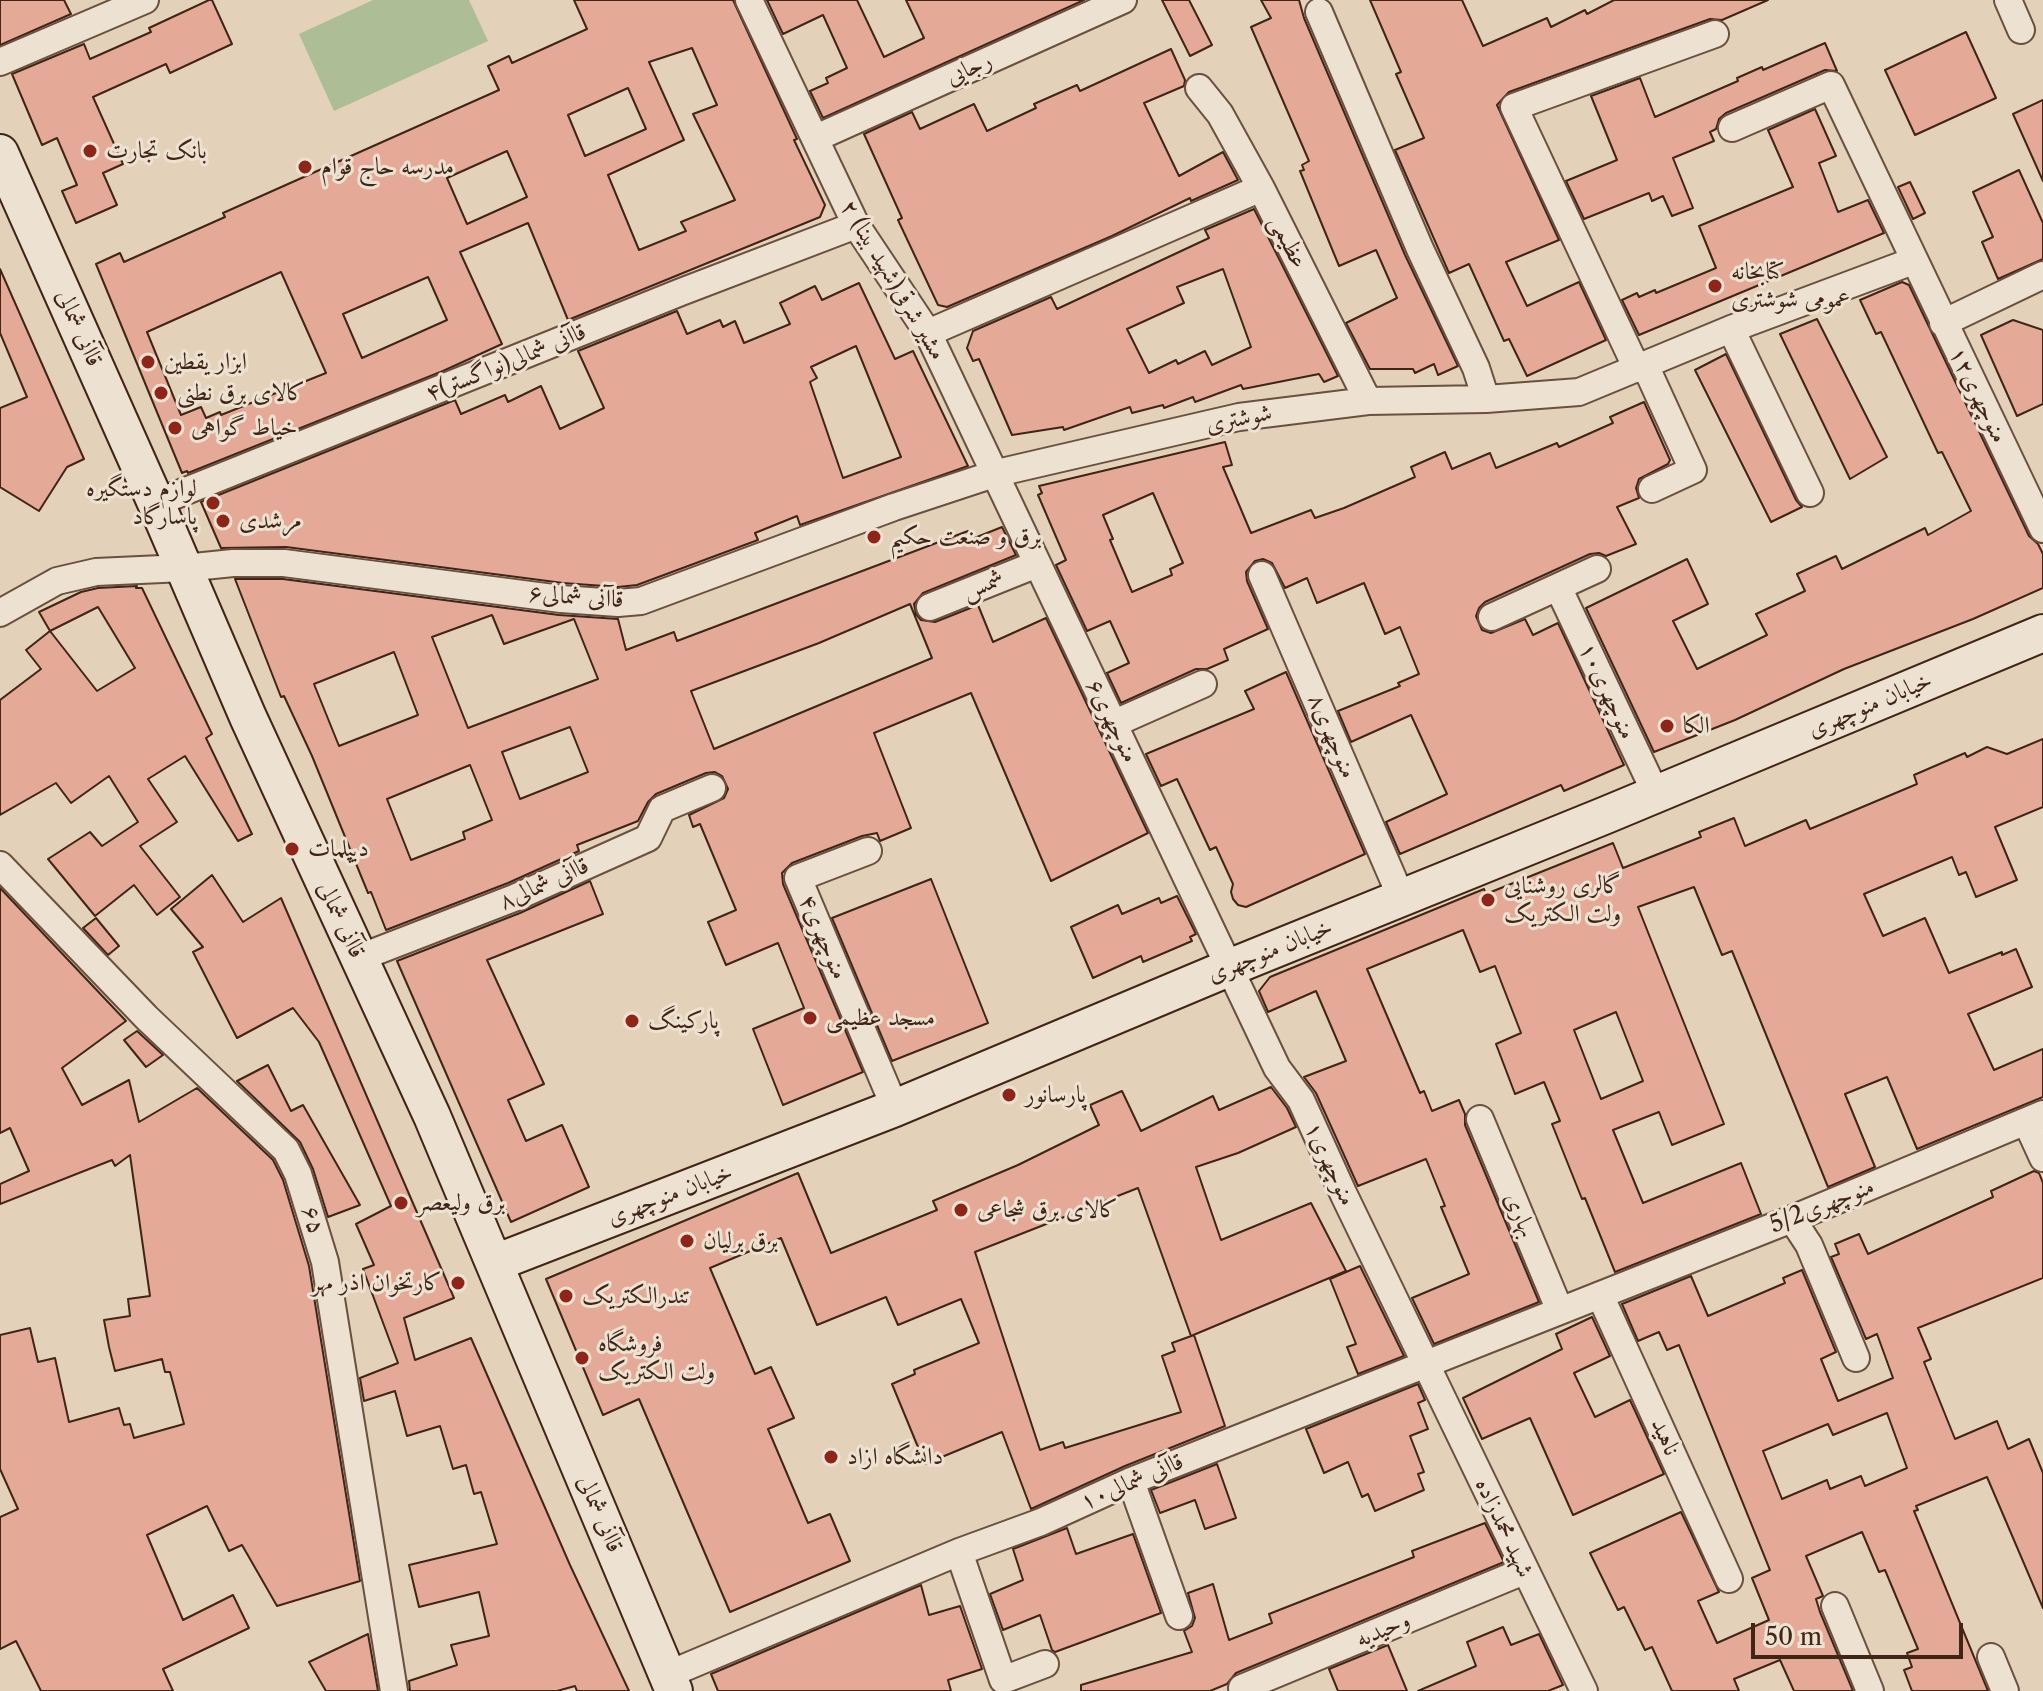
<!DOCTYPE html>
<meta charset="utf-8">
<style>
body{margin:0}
#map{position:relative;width:2043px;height:1691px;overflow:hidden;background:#e3d2b9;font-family:"Libre Caslon Text",serif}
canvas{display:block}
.scale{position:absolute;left:1751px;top:1623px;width:212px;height:36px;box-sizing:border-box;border:4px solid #402516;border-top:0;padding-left:10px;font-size:24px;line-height:28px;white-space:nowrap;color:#402516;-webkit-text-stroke:6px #ede2d2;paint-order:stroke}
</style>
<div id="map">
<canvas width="2043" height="1691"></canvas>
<div class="scale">50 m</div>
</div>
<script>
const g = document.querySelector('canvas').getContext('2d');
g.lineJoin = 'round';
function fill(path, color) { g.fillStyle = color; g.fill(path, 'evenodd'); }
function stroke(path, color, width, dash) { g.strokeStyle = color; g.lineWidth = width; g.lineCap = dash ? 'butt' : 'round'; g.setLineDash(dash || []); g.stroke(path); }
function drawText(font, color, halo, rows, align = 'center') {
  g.font = font + ' "Libre Caslon Text",Amiri,serif'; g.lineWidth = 6; g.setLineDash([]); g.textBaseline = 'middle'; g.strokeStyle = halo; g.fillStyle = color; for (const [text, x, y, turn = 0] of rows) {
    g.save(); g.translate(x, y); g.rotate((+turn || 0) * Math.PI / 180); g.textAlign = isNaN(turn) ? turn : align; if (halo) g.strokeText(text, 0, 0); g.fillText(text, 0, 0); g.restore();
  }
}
fill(new Path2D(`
 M373 0H469L488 41 334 111 299 34Z`), '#adbd95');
const building = new Path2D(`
 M0 0H64L71 14 0 45Z
 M209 0H212L232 44 170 73 166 64 93 97 123 164 103 173 117 205 76 223 62 191 77 185 57 138 42 145 12 74 84 44 90 59 151 32 149 28Z
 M574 0H733L797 139 794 140 825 205 820 217 568 320 528 223 460 252 502 344 443 371 188 473 187 471 182 473 96 264 120 253 124 262 225 217 223 213 499 90 488 66 509 56 512 63 587 29ZM692 48 717 105 693 114 735 200 681 222 686 231 639 250 608 175 684 140 649 62ZM628 88 646 129 585 156 568 115ZM507 151 527 197 467 224 447 178ZM281 272 326 373 221 415 220 412 206 418 201 407 181 415 147 332ZM428 277 447 320 362 358 343 314Z
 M767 0H857L884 57 924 38 906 0H1084L823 118 810 91 828 83 826 78 847 68 823 15 783 34Z
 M1162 0H1189L1212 45 1190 56Z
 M1261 0H1299L1304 18 1405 255 1458 366 1438 375 1434 364 1415 373 1413 369H1370L1346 323 1397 298 1376 250 1339 266 1300 171 1304 170 1302 165 1309 161 1251 27 1271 18Z
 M1370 0H1462L1483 46 1547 18 1551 27 1585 10 1587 14 1614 0H1768L1722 20 1710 19 1509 92 1497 105 1559 240 1506 262 1527 306 1579 282 1606 340 1527 376 1509 339 1504 341 1469 264 1449 273 1395 150 1424 138 1396 74 1401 72Z
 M1966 32 1996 98 1915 135 1885 70Z
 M1825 43 1837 71 1825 70 1726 113 1719 119 1716 129 1710 132 1714 141 1673 158 1693 208 1672 216 1663 196 1652 201 1649 193 1584 219 1566 181 1617 160 1591 96 1640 78 1655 117 1738 81 1737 78 1762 67 1763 70Z
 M1171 49 1185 80 1184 86 1144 103 1179 176 1223 152 1238 180 1191 201 1190 198 1112 236 947 307 938 305 898 220 902 218 864 134 912 112 920 129 974 104 987 131 1036 108 1034 104 1077 85 1080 91Z
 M2043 100V181L2013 114Z
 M1815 109 1836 156 1819 163 1838 212 1868 200 1884 233 1639 335 1622 300 1637 293 1639 297 1655 290 1656 293 1716 268 1699 226 1793 187 1768 130Z
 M2019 170 2043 223V259L1998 279 1982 242 1993 237 1973 192Z
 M1910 182 1925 213 1913 219 1898 187Z
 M1254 209 1338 376 1324 382 1319 374 1243 389 1241 385 1195 402 1193 397 1164 408 1163 405 1132 413 1130 407 1064 430 1063 427 1012 435 979 359 973 361 967 348 973 331 1051 297 1057 309 1209 238 1205 230ZM1223 269 1251 347 1212 365 1205 351 1178 364 1176 360 1149 373 1127 329 1184 303 1177 287Z
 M0 269 84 459 67 467 39 511 0 487V408L27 397 0 333Z
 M1902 282 1909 285 2029 536 2038 544 2043 554V588L1973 619 1844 669 1735 720 1654 752 1586 608 1687 559 1708 604 1673 621 1697 669 1767 635 1756 614 1805 591 1797 574 1836 556 1842 569 1925 528 1928 535 1971 511 1942 452 1938 453 1881 332 1876 334 1860 300Z
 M859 283 895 359 913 351 968 466 800 525 797 516 755 533 758 540 637 585 618 587 563 583 286 547 221 548 201 502 455 400 461 414 505 395 508 402 541 386 560 429 604 408 578 351 677 311 687 334 720 320 723 327 735 321 744 343 790 324 780 303 815 286 822 300ZM856 346 901 457 843 478 810 382 817 378 811 367Z
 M1817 319 1887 457 1850 479 1780 334Z
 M2013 320 2043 330V404L2017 416 1981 335Z
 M1726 354 1796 500 1802 507 1771 522 1695 370Z
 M1644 402 1670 460 1668 464 1639 479 1636 488 1639 498 1617 507 1636 544 1606 556 1599 553 1590 554 1485 602 1479 608 1476 616 1482 630 1491 633 1525 619 1533 635 1558 623 1624 765 1564 791 1561 785 1400 854 1386 822 1447 794 1411 715 1351 742 1338 711 1400 686 1398 683 1419 674 1400 627 1385 634 1364 583 1317 603 1307 578 1285 588 1272 563 1263 559 1255 561 1246 572 1247 581 1268 629 1224 649 1228 660 1207 669H1196L1121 703 1107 673 1129 663 1110 621 1087 631 1056 565 1066 560 1038 495 1042 493 1039 486 1225 442 1232 465 1223 467 1251 533 1311 510 1315 518 1344 508 1415 477 1411 467 1445 452 1452 469 1490 453 1496 468 1557 443 1559 447 1613 423 1610 417ZM1153 493 1183 563 1170 569 1172 575 1132 592 1110 540 1113 539 1103 515Z
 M1002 527 1016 555 923 593 914 604 916 614 921 620 935 622 978 605 993 642 1046 618 1148 833 1051 881 971 693 874 733 911 828 880 841 877 833 862 836 792 863 782 873 783 884 863 1072 783 1105 753 1029 804 1008 778 943 726 965 708 922 736 910 700 824 693 827 689 815 724 798 728 789 722 776 715 772 706 773 656 794 648 802 638 821 577 845 579 851 508 883 386 930 371 892 368 893 312 756 284 696 281 697 235 579H283L559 615 618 619 626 650 674 632 677 641 968 531 972 539ZM910 604 932 658 714 749 691 691 819 643ZM492 615 504 644 574 619 598 679 468 728 432 637ZM394 652 418 715 339 746 314 684ZM570 727 588 772 520 799 502 752ZM470 765 492 820 463 832 465 839 411 860 387 799Z
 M137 586 136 588H142L212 734 206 738 252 834 238 841 185 756 148 779 177 822 140 846 180 897 157 915 134 885 95 916 48 859 90 832 102 846 138 822 109 776 71 803 56 783 0 815V700L41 669 26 650 50 631 39 612 81 592 98 588ZM98 607 135 668 97 691 50 631Z
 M1286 672 1365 854 1246 907 1238 905 1233 899 1231 892 1233 884 1216 847 1210 850 1177 779 1161 786 1146 754 1254 709 1245 691Z
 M2043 739V807L1995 827 2017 880 1976 897 1966 872 1959 875 1952 857 1864 894 1883 936 1925 918 1949 973 2002 952V955L2016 949 2032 987 1968 1014 1994 1070 2043 1049V1097L1917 1149 1887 1077 1845 1094 1875 1167 1828 1187 1732 951 1722 955 1694 887 1638 907 1724 1124 1672 1145 1659 1112 1613 1130 1643 1203 1741 1163 1761 1214 1615 1272 1585 1198 1582 1199 1552 1124 1560 1121 1544 1082 1515 1094 1496 1044 1521 1033 1495 966 1480 972 1463 930 1367 969 1420 1093 1424 1091 1432 1111 1459 1100 1465 1114V1125L1539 1302 1434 1344 1412 1298 1469 1274 1441 1207 1445 1206 1426 1159 1358 1186 1316 1093 1304 1077 1346 1061 1316 991 1268 1012 1259 991 1270 977 1484 889 1486 894 1613 843 1623 868 1701 837 1699 832 1734 818 1745 846 1806 820 1810 829 1917 784 1914 775 1965 753 1967 757 1987 747 2007 754ZM1616 1012 1643 1081 1601 1099 1574 1030Z
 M212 875 243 922 281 898 454 1298 404 1318 415 1360 471 1338 570 1565 629 1691H577L575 1686 557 1691H410L409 1681 457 1665 451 1645 489 1636 479 1592 419 1607 409 1565 497 1544 481 1492 474 1494 466 1465 453 1469 440 1426 407 1436 395 1391 364 1401 360 1378 398 1363 363 1269 374 1265 356 1224 391 1206 319 1042 293 1008 237 1038 193 952 203 947 171 909Z
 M931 879 988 1023 892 1061 832 918Z
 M590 881 603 914 487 960 544 1084 508 1100 526 1141 562 1125 589 1187 511 1222 397 961 520 913Z
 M0 888 126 1021 62 1068 82 1105 129 1080 139 1122 197 1088 273 1160 283 1180 309 1266 360 1581 277 1606 242 1545 229 1551 207 1506 147 1535 183 1620 233 1595 249 1628 163 1669 173 1691H41L16 1641 0 1649V1517L18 1509 0 1469V1335L30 1328 38 1362 55 1358 69 1422 119 1408 124 1425 130 1424 134 1438 184 1424 170 1372H165L162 1359 115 1371 109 1347 104 1320 130 1316 128 1299 150 1296 130 1155 115 1166 112 1160 0 1204V1184L29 1171 10 1128 0 1133Z
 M1177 896 1196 934 1190 937 1192 941 1143 962 1141 956 1093 978 1071 927 1118 905 1122 914 1159 898 1161 903Z
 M96 918 119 946 108 955 83 928Z
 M137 1031 163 1055 146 1067 124 1040Z
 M268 1065 291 1111 303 1105 360 1205 328 1217 313 1169 300 1142 237 1081Z
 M1271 1087 1287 1108 1296 1127 1238 1153 1196 1167 1221 1240 1311 1203 1346 1271 1191 1336 1138 1188 975 1252 1040 1450 1063 1442 1065 1448 1181 1412 1162 1356 1175 1351 1172 1343 1194 1335 1225 1426 1125 1466 1031 1509 1002 1432 925 1464 892 1384 915 1374 914 1370 979 1343 961 1299 898 1325 886 1297 817 1325 781 1238 710 1268 755 1374 771 1367 794 1418 768 1429 808 1523 830 1514 850 1561 730 1612 639 1399 603 1415 546 1279 798 1173 831 1253 937 1210 933 1201 1018 1165 1099 1125 1090 1105 1122 1091 1141 1131 1213 1096 1219 1110Z
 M2034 1171 2039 1173 2043 1183V1278L1918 1328 1931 1359 1924 1362 1955 1439 1997 1421 2008 1449 2029 1439 2043 1473V1608L1987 1477 1916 1506 1918 1510 1914 1511 1988 1691H1912L1904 1670 1912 1667 1907 1653 1918 1649 1885 1570 1879 1572 1862 1532 1806 1556 1823 1596 1816 1599 1820 1612 1853 1691H1794L1780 1660 1734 1679 1739 1691H1672L1652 1647 1645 1650 1624 1607 1618 1610 1590 1553 1681 1512 1719 1592 1698 1601 1717 1643 1769 1620 1752 1578 1770 1570 1679 1345 1667 1350 1659 1332 1638 1341 1622 1304 1691 1276 1708 1316 1785 1283 1783 1278 1802 1270 1836 1352 1821 1359 1838 1401 1893 1378 1877 1334 1866 1339 1831 1257 1839 1254 1835 1244 1859 1234 1868 1254 1993 1197 1991 1191ZM1887 1413 1907 1468 1865 1486 1861 1476 1830 1489 1827 1480 1782 1499 1763 1451 1828 1424 1833 1435Z
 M1360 1266 1404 1356 1358 1374 1347 1347 1356 1344 1330 1279Z
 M1592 1317 1610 1356 1574 1373 1595 1417 1630 1400 1664 1474 1573 1515 1530 1418 1482 1439 1463 1398 1562 1349 1556 1334Z
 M1418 1384 1425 1400 1418 1403 1428 1429 1410 1436 1424 1472 1418 1474 1424 1490 1375 1511 1368 1494 1362 1497 1348 1462 1324 1473 1306 1429Z
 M1217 1464 1236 1518 1205 1529 1195 1500 1160 1513 1151 1490Z
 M1485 1523 1504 1562 1236 1673 1227 1684 1210 1691H1081V1685L1192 1652 1184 1631 1192 1626 1195 1618 1188 1593 1213 1584 1229 1640 1272 1623 1269 1614 1414 1557 1412 1551Z
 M1067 1528 1076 1554 1133 1534 1161 1613 1055 1652 1052 1650 1040 1615 1003 1630 990 1594 1023 1580 1013 1549Z
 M921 1585 929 1615 960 1606 982 1669 948 1680 951 1691H718L711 1674Z
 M1503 1627 1511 1645 1539 1634 1563 1685 1548 1691H1418L1476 1666 1467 1642Z
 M368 1634 378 1691H326L309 1662Z
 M1388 1645 1407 1691H1338L1329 1669Z`);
fill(building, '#e4a997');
stroke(building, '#402516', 2);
const street = new Path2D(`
 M749 0 856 225 928 333 1277 1068 1301 1100 1344 1195 1584 1691
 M2008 0 2021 30
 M1319 12 1420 249 1476 368 1486 399
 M0 62 145 0
 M1199 88 1220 114 1261 188 1368 401
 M1732 128 1831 85 2043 529
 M816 138 1123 0
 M1943 323 2043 275
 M1731 329 1810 493
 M928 333 1261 188
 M1645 365 1693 470 1652 489
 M1637 369 1514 107 1715 34
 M156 503 681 292 856 225
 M1262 575 1401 897
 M1558 587 1656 794
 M930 607 1037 564
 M0 613 57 581 96 572 184 568 233 563H284L561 599 618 603 641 601 894 507 997 473 1239 417 1368 401 1486 399 1579 392 1731 329 1913 261
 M1492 617 1597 569
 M1113 724 1203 684
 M868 851 798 878 895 1108
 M0 865 146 1017 286 1150 298 1174 325 1262 394 1691
 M359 958 514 898 648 838 662 809 712 788
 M1480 1119 1560 1311
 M2026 1121 2043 1158
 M1792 1219 1809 1245 1856 1358
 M1600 1295 1729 1579
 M1131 1481 1179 1616
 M959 1552 1003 1680 1045 1664
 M1835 1606 1870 1691
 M1991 1657 2005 1691
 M667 1675 959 1552 1041 1522 1131 1481 1792 1219 2043 1114
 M1242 1688 1524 1571`);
const secondary = new Path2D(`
 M0 153 156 503 248 717 432 1116 674 1691
 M495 1263 895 1108 1231 967 1606 815 2043 633`);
stroke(street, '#69503f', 30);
stroke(secondary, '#402516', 40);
stroke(street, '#ede2d2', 26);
stroke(secondary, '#ede2d2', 36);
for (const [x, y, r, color] of [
 [90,151,8,"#8f2418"],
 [305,167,8,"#8f2418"],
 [1715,286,8,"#8f2418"],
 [148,362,8,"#8f2418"],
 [161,393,8,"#8f2418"],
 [175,428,8,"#8f2418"],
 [213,503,8,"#8f2418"],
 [223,521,8,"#8f2418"],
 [874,537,8,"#8f2418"],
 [1667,726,8,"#8f2418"],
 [292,849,8,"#8f2418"],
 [1488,900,8,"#8f2418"],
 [810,1018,8,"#8f2418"],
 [632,1021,8,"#8f2418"],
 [1009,1095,8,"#8f2418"],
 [401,1203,8,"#8f2418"],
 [961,1210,8,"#8f2418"],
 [687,1241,8,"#8f2418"],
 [458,1283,8,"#8f2418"],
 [566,1296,8,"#8f2418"],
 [582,1358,8,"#8f2418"],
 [831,1457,8,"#8f2418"]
]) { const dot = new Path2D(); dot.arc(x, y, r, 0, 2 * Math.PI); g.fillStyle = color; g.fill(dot); stroke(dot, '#ede2d2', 3); }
drawText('24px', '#402516', '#ede2d2', [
 ["رجایی",969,69,-24],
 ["عظیمی",1288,242,63],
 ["۲ مشیر شرقی(شهید بینا)",893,280,59],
 ["قاآنی شمالی",79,328,66],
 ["۴قاآنی شمالی(نواگستر)",506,363,-22],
 ["منوچهری۱۲",1978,395,64],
 ["شوشتری",1239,419,-11],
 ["شمس",983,585,-22],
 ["قاآنی شمالی۶",576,597,4],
 ["منوچهری۱۰",1607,691,65],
 ["خیابان منوچهری",1870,705,-23],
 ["منوچهری۶",1112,721,64],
 ["منوچهری۸",1332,736,67],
 ["قاآنی شمالی۸",544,884,-24],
 ["قاآنی شمالی",341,920,65],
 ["منوچهری۴",823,937,67],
 ["خیابان منوچهری",1270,951,-22],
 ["منوچهری۱",1330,1164,65],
 ["خیابان منوچهری",670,1195,-21],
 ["5/2منوچهری",1822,1206,-22],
 ["بهاری",1520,1215,67],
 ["۶۵",313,1220,73],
 ["ناهید",1665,1437,66],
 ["قاآنی شمالی۱۰",1132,1482,-23],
 ["قاآنی شمالی",600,1514,67],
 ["شهید محمدزاده",1504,1528,65],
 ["وحیدیه",1383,1630,-23]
]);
drawText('24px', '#402516', '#ede2d2', [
 ["بانک تجارت",106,151],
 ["مدرسه حاج قوام",321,167],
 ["کتابخانه",1731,272],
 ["عمومی شوشتری",1731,300],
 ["ابزار یقطین",164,362],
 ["کالای برق نطنی",177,393],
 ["خیاط گواهی",191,428],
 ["لوازم دستگیره",197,489,"right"],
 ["پاسارگاد",197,517,"right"],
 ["مرشدی",239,521],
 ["برق و صنعت حکیم",890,537],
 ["الکا",1683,726],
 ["دیپلمات",308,849],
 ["گالری روشنایی",1504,886],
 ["ولت الکتریک",1504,914],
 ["مسجد عظیمی",826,1018],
 ["پارکینگ",648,1021],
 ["پارسانور",1025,1095],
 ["برق ولیعصر",417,1203],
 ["کالای برق شجاعی",977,1210],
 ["برق برلیان",703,1241],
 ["کارتخوان اذر مهر",442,1283,"right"],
 ["تندرالکتریک",582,1296],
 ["فروشگاه",598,1344],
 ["ولت الکتریک",598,1372],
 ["دانشگاه ازاد",847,1457]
], 'left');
</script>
